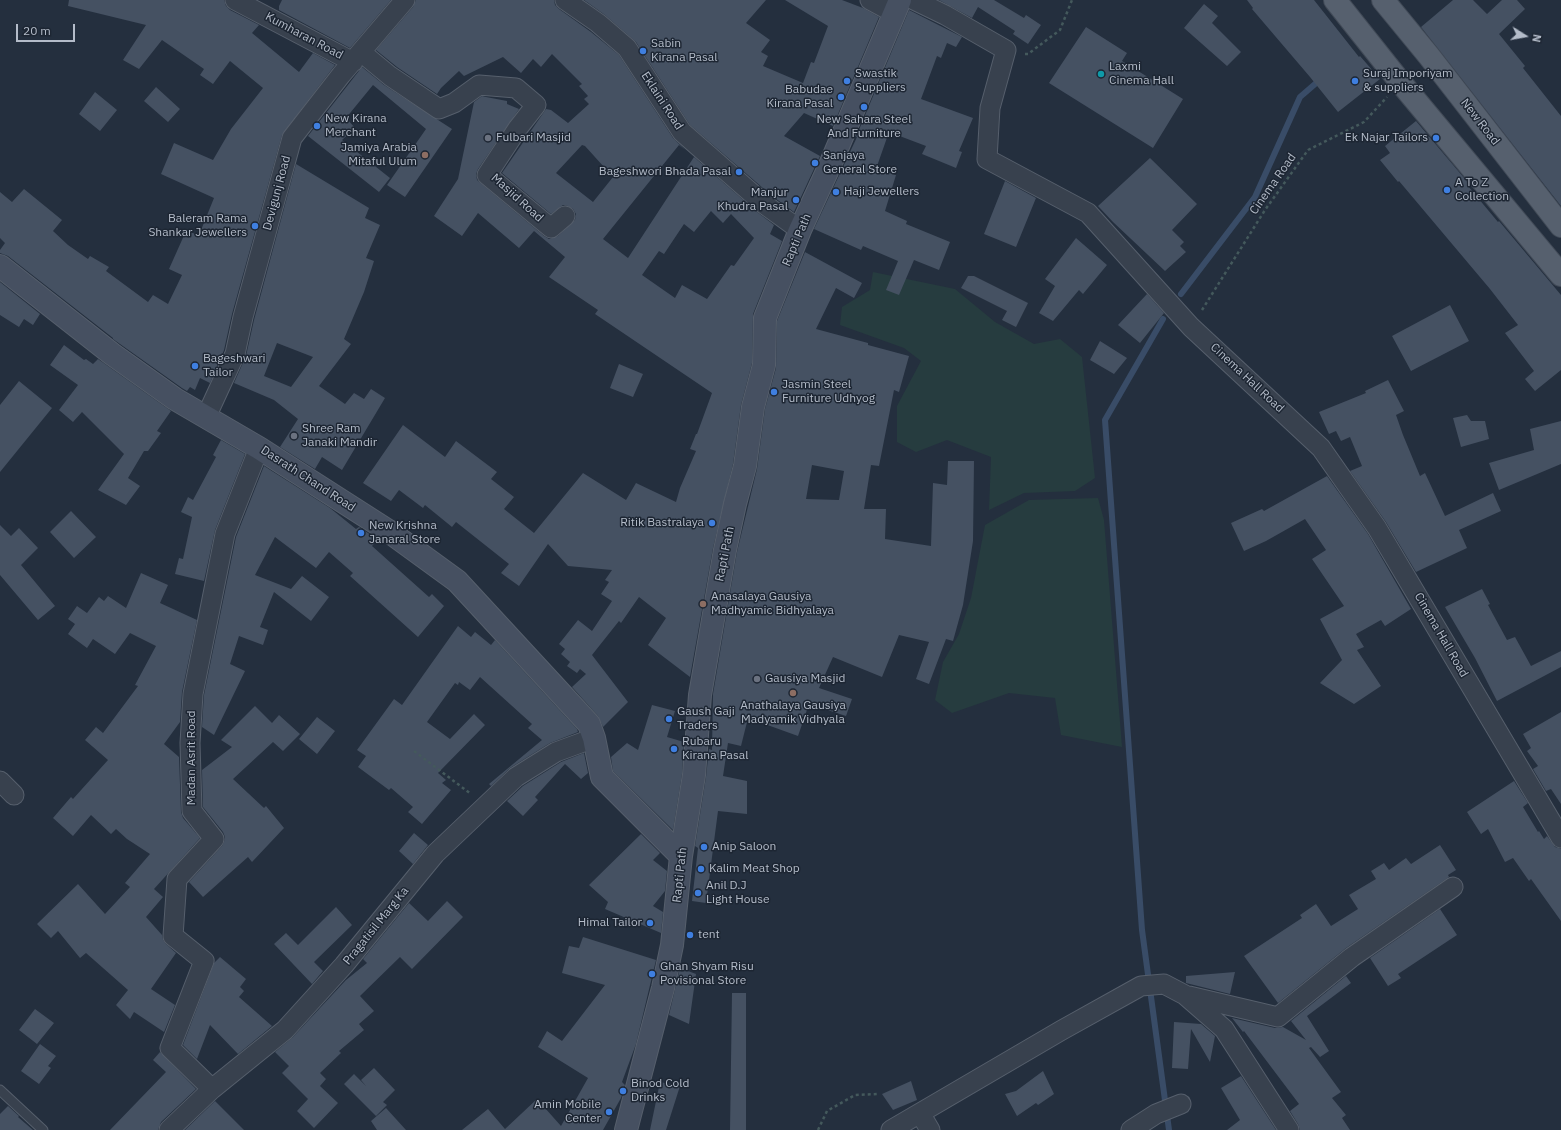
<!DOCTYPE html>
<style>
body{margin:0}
#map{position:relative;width:1561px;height:1130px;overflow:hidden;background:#242f3e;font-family:"IBM Plex Sans",sans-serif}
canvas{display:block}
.north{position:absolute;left:1505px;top:16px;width:40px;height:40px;-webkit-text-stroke:3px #1d2633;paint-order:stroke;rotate:101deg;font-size:11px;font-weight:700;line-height:16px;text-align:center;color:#b4bcc9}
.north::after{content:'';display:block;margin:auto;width:14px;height:18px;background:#b4bcc9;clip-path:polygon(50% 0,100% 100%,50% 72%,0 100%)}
.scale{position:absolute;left:16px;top:24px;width:59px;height:18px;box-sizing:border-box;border:2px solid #b4bcc9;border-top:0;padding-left:5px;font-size:12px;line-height:14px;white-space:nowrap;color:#b4bcc9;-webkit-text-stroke:3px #1d2633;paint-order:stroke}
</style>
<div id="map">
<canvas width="1561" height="1130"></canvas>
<div class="north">N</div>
<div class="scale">20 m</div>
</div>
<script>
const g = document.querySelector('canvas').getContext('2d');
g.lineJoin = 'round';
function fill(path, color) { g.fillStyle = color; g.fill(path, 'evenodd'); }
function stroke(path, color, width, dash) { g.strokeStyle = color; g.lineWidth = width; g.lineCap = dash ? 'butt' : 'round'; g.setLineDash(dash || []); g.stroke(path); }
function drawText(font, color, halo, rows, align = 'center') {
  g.font = font + ' "IBM Plex Sans",sans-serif'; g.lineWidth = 3; g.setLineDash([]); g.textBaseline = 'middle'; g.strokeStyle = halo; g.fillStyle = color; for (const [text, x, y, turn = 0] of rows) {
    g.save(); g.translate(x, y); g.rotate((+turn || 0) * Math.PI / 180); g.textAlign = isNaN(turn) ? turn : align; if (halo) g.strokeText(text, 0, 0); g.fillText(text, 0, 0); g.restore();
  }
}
fill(new Path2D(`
 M873 272 955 289 995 322 1034 344 1060 339 1082 357 1095 478 1075 491 1024 493 989 510 991 457 947 440 916 452 897 442V406L921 361 904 348 840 325 842 307 870 290Z
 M1098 498 1104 520 1122 747 1061 735 1055 698 1009 693 952 713 935 700 943 662 959 634 971 598 985 525 1029 500Z`), '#263c3f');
stroke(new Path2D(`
 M1181 294 1255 197 1300 97 1322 78
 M1163 319 1105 420 1142 930 1169 1130`), '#394c67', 6);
fill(new Path2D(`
 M69 0H224L226 6 230 10 259 25 252 33 299 72 313 53 335 65 282 135 232 314 224 350 210 383 200 378 195 390 190 387 187 391 182 388 120 344 113 339V338L8 256 0 253V250L5 243 0 238V192L12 202 24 189 62 220 53 231 68 245 88 259 90 256 109 267 106 271 148 302 153 295 168 304 182 275 169 269 186 231 199 235 214 198 161 174 174 143 213 160 231 129 263 88 230 61 213 84 200 75 204 69 162 40 139 69 123 60 146 25 68 6Z
 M282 0H391L350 48 279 10V6Z
 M416 0H554L555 5 559 9 591 32 619 55 673 138 685 150 679 145 603 239 628 258 694 157 757 212 774 225 770 234 782 241 753 314 752 363 741 405 733 464 713 548 690 677 648 645 666 618 639 597 621 623 619 621 592 655 628 702 603 727 598 716 572 687 586 674 580 669 577 673 567 666 570 662 561 654 565 649 559 644 578 620 592 631 612 601 601 594 609 582 605 580 612 570 568 566 548 544 519 586 501 573 509 564 456 522 452 527 425 505 423 508 399 490 391 501 363 483 403 425 445 457 456 441 497 472 491 479 514 497 504 509 534 533 583 473 626 500 636 483 676 502 680 488 696 451 690 449 696 434H697L712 393 595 314 598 310 549 277 565 257 534 231 519 248 478 213 462 236 434 216 458 179 474 102 482 96 486 97 507 101V104L519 109 478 169 476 174 477 180 544 236 549 239 558 236 575 220 576 214 573 209 568 206 563 205 551 214 502 173 546 109 551 110 568 123 589 104 584 99 588 96 579 86 582 84 552 54 541 67 533 59 521 73 503 57 464 76 459 71 441 88 437 94 397 67 376 50 413 7ZM582 145 585 146 613 177 593 202 556 173ZM711 211 723 223 731 214 754 238 734 266 731 265 707 299 682 285 675 298 642 275 659 251 664 254 684 224 694 232Z
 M584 0H766L746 23 770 40 761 52 768 56 763 66 803 83 811 62 814 63 828 26 785 0H842L863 8 879 17 833 126 804 113 784 136 820 156 794 212 771 195 690 125 636 42 605 15Z
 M939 0H994L1024 18 1026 15 1041 25 1028 44 1013 34 1015 31 978 7 972 18Z
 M1247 0H1314L1359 57 1360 56 1380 79 1338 112 1310 77 1252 9 1253 8Z
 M1453 0H1473L1487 14 1502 0H1517L1525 9 1499 34 1525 66 1523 68 1561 116V206L1421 27Z
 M1204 4 1218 16 1212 23 1241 52 1227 66 1184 28Z
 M909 10 962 37 956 47 947 43 941 58 937 56 921 99 973 118 959 151 962 152 956 168 922 154 926 146 889 132 876 169 896 175 885 211 907 221 906 224 950 242 939 270 914 260 899 295 886 290 898 261 863 246 861 250 814 229 857 137H856Z
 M1086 27 1127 53 1122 61 1183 99 1153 148 1049 83Z
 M362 67 384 85 452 129 405 197 387 185 426 129 373 85 346 118 355 128 342 140 390 178 379 192 308 136Z
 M156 87 180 109 168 122 144 101Z
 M95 92 117 110 100 131 79 114Z
 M1416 121 1470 185 1468 186 1498 222 1499 221 1561 295V370L1535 391 1525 379 1534 371 1505 333 1518 325 1490 289 1399 181 1398 182 1380 160 1390 153 1385 146Z
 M1150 158 1197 204 1172 230 1184 242 1180 246 1186 252 1165 271 1113 222 1098 206Z
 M296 164 369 208 365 218 380 225 366 258 374 261 364 292 344 339 351 344 319 386 345 404 354 393 364 399 371 389 385 398 342 470 322 457 315 469 280 447 298 419 274 400 234 383 246 356 254 320ZM277 343 313 357 291 387 264 376Z
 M1005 181 1036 198 1016 247 984 234Z
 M1076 238 1107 265 1083 294 1079 290 1053 321 1039 313 1055 286 1045 279Z
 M805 252 862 283 854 298 836 288 816 329 868 343V345L909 356 899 392 894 390 879 466 871 465 864 509H886L885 539 931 546 933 483 947 485 948 461H974L973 541 963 605 953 641 946 639 929 684 916 679 929 642 899 635 882 677 833 657 819 688 852 699 846 716 809 704 798 736 748 718 741 746 728 743 723 776 747 781V814L718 811 706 903 692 901 698 848 695 846 706 777 709 749 712 750 713 694 737 552 757 469 765 409 776 368 777 321ZM812 465 844 471 839 500 806 499Z
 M968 276H974L1028 303 1016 327 1002 320 1007 311 961 288Z
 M0 282 40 314 33 325 24 319 19 327 0 315Z
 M1147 294 1164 313 1140 343 1118 325Z
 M1450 305 1469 341 1411 371 1392 336Z
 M1100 341 1127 358 1114 374 1090 360Z
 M64 345 84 360 86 359 93 364 98 359 171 411 157 431 161 433 148 451H144L128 478 140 486 126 505 98 490 124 454 82 412 73 422 59 410 78 385 50 365Z
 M619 364 643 374 633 397 610 388Z
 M1388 380 1404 411 1396 415 1403 435 1420 476 1425 473 1445 516 1493 493 1501 511 1459 530 1467 548 1416 572 1386 522 1350 471 1362 466 1350 437 1341 441 1336 431 1329 434 1319 412 1366 393 1365 391Z
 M19 381 52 408 0 472V405Z
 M1467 415 1471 421H1485L1489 439 1461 447 1453 418Z
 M1561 421V464L1499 490 1489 463 1534 450 1530 429Z
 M221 440 245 454 215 530 204 581 175 574 179 558 183 559 192 517 181 512 188 497 193 500 216 457 213 455Z
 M264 466 330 508 356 529 359 527 368 533 377 540 372 546 429 597 432 594 444 606 418 637 350 576 353 573 329 552 316 568 275 537 255 575 291 589 302 576 329 597 311 621 274 592 260 627 268 630 263 645 239 636 230 664 245 671 214 735 202 727 204 695 236 537Z
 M1327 476 1368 534 1411 609 1385 626 1381 620 1356 634 1364 647 1357 650 1381 686 1354 704 1320 683 1342 660 1320 619 1344 606 1312 559 1326 550 1305 519 1266 541 1244 551 1231 523 1262 509 1264 511Z
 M71 511 96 537 74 558 50 532Z
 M0 525 11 536 19 528 38 548 21 565 55 606 38 620 0 575Z
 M141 573 168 585 160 603 197 620 182 692 180 722 164 744 179 757 181 812 183 818 200 838 154 889 163 897 146 917 162 935 163 940 166 944 176 953 151 989 175 1005 164 1032 134 1012 130 1019 116 1005 128 990 86 953 80 958 58 931 51 938 37 924 78 884 105 914 130 887 125 883 150 854 127 839 116 829 111 834 91 815 73 836 53 818 71 797 73 799 108 760 85 740 96 727 103 733 138 686 135 685 156 646 130 633 115 654 93 639 87 648 68 634 75 624 68 619 77 606 87 613 99 597 104 601 108 596 126 608Z
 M1482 589 1490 604 1488 605 1507 640 1515 637 1531 666 1561 651V667L1497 701 1475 658 1445 607Z
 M458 626 471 637 475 632 491 645 495 640 577 729 578 732 550 743 510 768 491 786 489 784 542 740 528 728 532 724 480 677 470 690 459 682 458 685 455 683 427 722 450 739 474 714 485 725 438 773 446 780 442 783 451 790 422 824 408 812 413 807 391 788 389 790 358 767 366 756 357 750 394 699 402 705Z
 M652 705 675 711 667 737 684 742 682 774 673 830 613 771 611 757 627 743 638 750Z
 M255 706 272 723 279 715 300 734 283 751 273 742 233 779 264 808 266 806 284 828 252 862 248 857 203 897 189 882 222 846 224 842 225 837 223 832 203 807 202 770 232 747 221 740Z
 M1561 712V804L1551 789 1546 791 1533 769 1538 766 1527 751 1531 748 1523 734Z
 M317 717 335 731 317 754 299 739Z
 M584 753 588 773 581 779 565 764 535 797 538 800 523 816 507 801 523 786 561 762Z
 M1514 781 1528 803 1523 807 1538 832 1539 831 1544 839 1547 836 1555 847 1561 849V921L1531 879 1529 881 1513 858 1505 862 1488 829 1481 834 1467 812Z
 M414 833 428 845 413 864 399 851Z
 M641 834 660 853 653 860 667 871 665 891 653 906 663 912 661 933 605 909 608 902 589 885Z
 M1440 845 1456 870 1448 875 1449 877 1346 948 1278 1003 1244 956 1302 918 1300 915 1316 904 1331 926 1358 909 1349 895 1376 879 1371 871 1384 863 1389 870 1406 858 1411 864Z
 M447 901 463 917 412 969 400 957 360 996 374 1011 359 1024 364 1030 339 1051 341 1053 320 1073 326 1079 320 1086 338 1103 314 1128 297 1111 308 1099 282 1073 289 1066 275 1052 293 1037 346 980 367 963 363 959 409 903 428 921Z
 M336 907 352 925 314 962 323 971 312 984 274 944 286 933 298 945Z
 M1440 909 1457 935 1398 974 1401 978 1388 986 1370 958Z
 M583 937 656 960 636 1044 622 1082 625 1085 621 1098 603 1130H462L488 1109 505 1129 537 1099 561 1126 588 1078 538 1047 547 1031 562 1041 605 985 562 973 569 946 579 948Z
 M220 957 246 979 240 987 244 991 239 997 272 1026 238 1054 210 1025 197 1059 183 1045 214 963Z
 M680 968 696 974 689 1024 669 1015Z
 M1235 972 1230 994 1186 983V976Z
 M1346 976 1351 983 1307 1016 1329 1051 1320 1057 1311 1047 1309 1048 1341 1092 1332 1098 1346 1115 1342 1118 1350 1130H1300L1298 1124 1290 1111 1299 1104 1244 1031 1243 1032 1232 1018 1275 1028 1283 1027 1306 1040 1291 1021Z
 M732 993H746V1130H730Z
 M35 1009 54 1023 37 1044 19 1030Z
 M1174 1022 1201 1024 1215 1036 1210 1062 1191 1029 1188 1069 1172 1068Z
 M40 1044 56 1056 48 1066 51 1068 39 1084 21 1071Z
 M160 1052 196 1089 161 1122 158 1130H110L166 1072 153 1060Z
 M374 1068 395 1090 383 1102 387 1105 376 1116 344 1084 354 1074 366 1086 361 1080Z
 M1043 1071 1054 1094 1038 1105 1036 1103 1017 1116 1005 1094 1016 1091Z
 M1241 1076 1276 1130H1227L1240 1120 1221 1088Z
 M911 1081 917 1100 893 1110 882 1094Z
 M660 1082 680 1086 666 1130H650Z
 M215 1101 244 1130H185Z
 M8 1106 19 1116 18 1117 33 1130H0V1114Z
 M386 1108 406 1130H377L371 1121Z`), '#455162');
const lane = new Path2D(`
 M0 1090 43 1130`);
const street = new Path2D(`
 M235 0 353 62
 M565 0 598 23 627 48 682 132 764 204 800 230
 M870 0 894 13
 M914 0 945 15 1006 50 990 108 987 159 1088 213 1191 327 1321 448 1377 528 1561 838
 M361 52 390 76 439 109 454 103 479 85 516 88 536 105 518 128 487 175 551 228 565 216
 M206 417 235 354 243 317 292 138 341 75 405 0
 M0 781 14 795
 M1189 996 1278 1017 1352 957 1453 887
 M212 1089 170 1048 204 961 173 936 177 879 214 839 192 811 190 743 193 694 225 534 259 448
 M920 1113 930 1130
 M169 1130 212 1089 285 1030 344 965 435 854 516 777 556 752 594 738
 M891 1130 1062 1030 1141 986 1164 984 1185 995 1224 1029 1289 1130
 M1131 1130 1156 1114 1181 1104`);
const secondary = new Path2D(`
 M0 266 112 354 175 399 259 448 387 530 457 581 589 724 594 738 602 777 681 856
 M626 1130 663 988 672 945 681 856 694 775 700 695 725 550 735 504 745 466 753 407 764 365 765 318 800 230 830 165 900 0`);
const primary = new Path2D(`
 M1335 0 1401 83 1561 275
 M1383 0 1429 56 1561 226`);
stroke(lane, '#565f6c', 11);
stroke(street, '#565f6c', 21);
stroke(secondary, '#565f6c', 24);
stroke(primary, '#414a57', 24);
stroke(new Path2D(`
 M1025 54H1028L1060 30 1072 0
 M1202 310 1265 210 1308 150 1364 122 1387 97
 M414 751 471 794
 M818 1130 827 1111 855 1095 877 1094`), '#44595c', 2.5, [3, 3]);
stroke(lane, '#38414e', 9);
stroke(street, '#38414e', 19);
stroke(secondary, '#465061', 22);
stroke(primary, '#56606e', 22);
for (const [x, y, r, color] of [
 [643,51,4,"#3f7fe0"],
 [1101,74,4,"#0f9aa8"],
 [847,81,4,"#3f7fe0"],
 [1355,81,4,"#3f7fe0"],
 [841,97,4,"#3f7fe0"],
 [864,107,4,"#3f7fe0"],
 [317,126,4,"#3f7fe0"],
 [488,138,4,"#6b7280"],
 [1436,138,4,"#3f7fe0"],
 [425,155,4,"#8d6e63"],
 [815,163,4,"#3f7fe0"],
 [739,172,4,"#3f7fe0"],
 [1447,190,4,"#3f7fe0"],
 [836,192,4,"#3f7fe0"],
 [796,200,4,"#3f7fe0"],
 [255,226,4,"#3f7fe0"],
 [195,366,4,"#3f7fe0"],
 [774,392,4,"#3f7fe0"],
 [294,436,4,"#6b7280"],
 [712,523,4,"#3f7fe0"],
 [361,533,4,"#3f7fe0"],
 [703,604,4,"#8d6e63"],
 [757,679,4,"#6b7280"],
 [793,693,4,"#8d6e63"],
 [669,719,4,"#3f7fe0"],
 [674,749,4,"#3f7fe0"],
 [704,847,4,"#3f7fe0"],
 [701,869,4,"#3f7fe0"],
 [698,893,4,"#3f7fe0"],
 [650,923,4,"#3f7fe0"],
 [690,935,4,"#3f7fe0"],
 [652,974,4,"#3f7fe0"],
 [623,1091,4,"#3f7fe0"],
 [609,1112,4,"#3f7fe0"]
]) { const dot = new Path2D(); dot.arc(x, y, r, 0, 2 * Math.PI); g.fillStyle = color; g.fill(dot); stroke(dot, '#1d2633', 1.5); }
drawText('12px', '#b4bcc9', '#1d2633', [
 ["Kumharan Road",304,36,28],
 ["Eklaini Road",662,101,57],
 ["New Road",1480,122,52],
 ["Cinema Road",1273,184,-55],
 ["Devigunj Road",277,193,-75],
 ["Masjid Road",517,198,42],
 ["Rapti Path",797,240,-67],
 ["Cinema Hall Road",1247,378,43],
 ["Dasrath Chand Road",308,479,33],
 ["Rapti Path",725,554,-79],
 ["Cinema Hall Road",1441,635,60],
 ["Madan Asrit Road",192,758,-90],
 ["Rapti Path",680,875,-84],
 ["Pragatisil Marg Ka",376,926,-51]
]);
drawText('12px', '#b4bcc9', '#1d2633', [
 ["Sabin",651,44],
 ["Kirana Pasal",651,58],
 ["Laxmi",1109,67],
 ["Cinema Hall",1109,81],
 ["Swastik",855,74],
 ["Suppliers",855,88],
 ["Suraj Imporiyam",1363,74],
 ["& suppliers",1363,88],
 ["Babudae",833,90,"right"],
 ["Kirana Pasal",833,104,"right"],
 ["New Kirana",325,119],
 ["Merchant",325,133],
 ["New Sahara Steel",864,120,"center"],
 ["And Furniture",864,134,"center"],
 ["Fulbari Masjid",496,138],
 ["Ek Najar Tailors",1428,138,"right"],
 ["Jamiya Arabia",417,148,"right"],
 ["Mitaful Ulum",417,162,"right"],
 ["Sanjaya",823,156],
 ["General Store",823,170],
 ["Bageshwori Bhada Pasal",731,172,"right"],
 ["A To Z",1455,183],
 ["Collection",1455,197],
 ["Haji Jewellers",844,192],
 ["Manjur",788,193,"right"],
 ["Khudra Pasal",788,207,"right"],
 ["Baleram Rama",247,219,"right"],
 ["Shankar Jewellers",247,233,"right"],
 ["Bageshwari",203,359],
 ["Tailor",203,373],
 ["Jasmin Steel",782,385],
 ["Furniture Udhyog",782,399],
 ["Shree Ram",302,429],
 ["Janaki Mandir",302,443],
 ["Ritik Bastralaya",704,523,"right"],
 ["New Krishna",369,526],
 ["Janaral Store",369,540],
 ["Anasalaya Gausiya",711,597],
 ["Madhyamic Bidhyalaya",711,611],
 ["Gausiya Masjid",765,679],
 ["Anathalaya Gausiya",793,706,"center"],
 ["Madyamik Vidhyala",793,720,"center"],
 ["Gaush Gaji",677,712],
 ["Traders",677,726],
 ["Rubaru",682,742],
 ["Kirana Pasal",682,756],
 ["Anip Saloon",712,847],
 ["Kalim Meat Shop",709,869],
 ["Anil D.J",706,886],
 ["Light House",706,900],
 ["Himal Tailor",642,923,"right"],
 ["tent",698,935],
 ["Ghan Shyam Risu",660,967],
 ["Povisional Store",660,981],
 ["Binod Cold",631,1084],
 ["Drinks",631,1098],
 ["Amin Mobile",601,1105,"right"],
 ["Center",601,1119,"right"]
], 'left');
</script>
